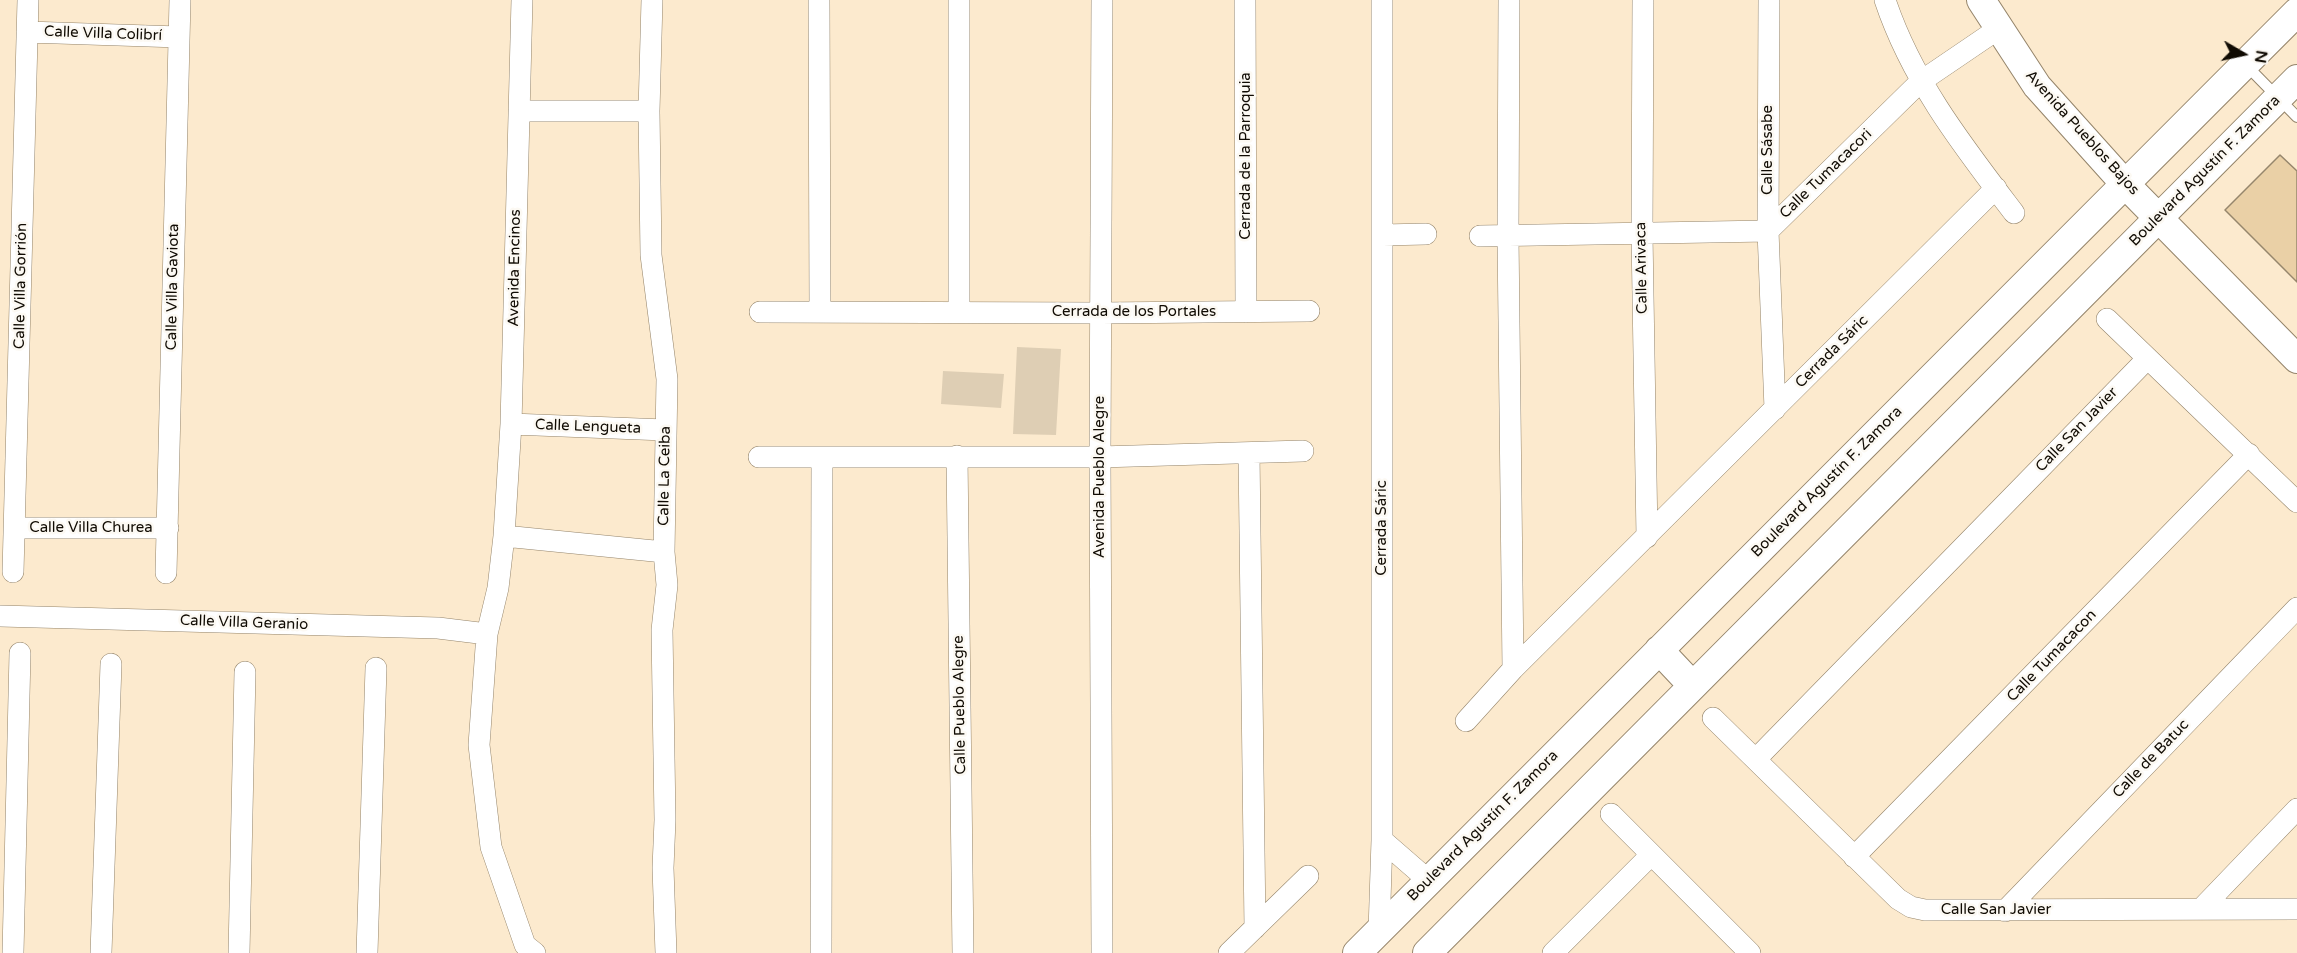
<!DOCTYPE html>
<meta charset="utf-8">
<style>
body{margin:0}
#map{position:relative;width:2297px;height:953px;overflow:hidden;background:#fceace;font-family:"Varela Round",sans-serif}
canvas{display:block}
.north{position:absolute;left:2213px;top:24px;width:60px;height:60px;-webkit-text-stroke:4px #fcf9f3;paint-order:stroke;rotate:99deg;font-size:16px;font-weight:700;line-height:24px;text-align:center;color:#100b03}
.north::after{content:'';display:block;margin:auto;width:21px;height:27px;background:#100b03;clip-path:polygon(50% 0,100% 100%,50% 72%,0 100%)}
</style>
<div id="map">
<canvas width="2297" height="953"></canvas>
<div class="north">N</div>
</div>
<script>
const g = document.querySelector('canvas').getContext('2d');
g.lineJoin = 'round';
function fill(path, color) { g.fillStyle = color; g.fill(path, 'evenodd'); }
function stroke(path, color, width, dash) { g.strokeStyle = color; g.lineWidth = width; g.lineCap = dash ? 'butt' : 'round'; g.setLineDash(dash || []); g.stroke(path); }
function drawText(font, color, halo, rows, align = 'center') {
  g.font = font + ' "Varela Round",sans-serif'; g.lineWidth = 5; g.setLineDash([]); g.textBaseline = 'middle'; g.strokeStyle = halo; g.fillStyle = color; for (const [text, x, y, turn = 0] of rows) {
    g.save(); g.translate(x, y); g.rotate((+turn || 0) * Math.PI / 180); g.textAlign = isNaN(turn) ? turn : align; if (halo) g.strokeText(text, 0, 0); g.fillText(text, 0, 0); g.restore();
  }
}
fill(new Path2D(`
 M1017 347 1061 349 1056 435 1013 434Z
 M943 371 1004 374 1001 408 941 404Z`), '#deceb4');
const building = new Path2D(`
 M2280 155 2297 171V282L2225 210Z`);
fill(building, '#ead0a6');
stroke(building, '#96866c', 1.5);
const lane = new Path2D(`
 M2245 64 2297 117`);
const street = new Path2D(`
 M522 0 511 424 504 536 498 588 487 634 479 745 491 847 525 945 535 953
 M652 0 649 111 651 255 667 379 664 552 667 585 662 630 665 820 663 868 666 953
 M819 0 820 312
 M1102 0 1100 457 1102 953
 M1245 0 1246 312
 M1509 0 1508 236 1513 669
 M1643 0 1642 234 1647 537
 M1769 0 1768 231 1775 409
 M1885 0C1912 81 1963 146 2014 213
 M27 32 179 37
 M519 111H649
 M1383 235 1426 234
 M1480 236 1768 231 1920 82 1998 29
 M959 311V0
 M760 312 1101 313 1309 311
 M2107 319 2297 502
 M511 424 665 430
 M1249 453 1255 928
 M957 456 963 953
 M759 457H1100L1303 451
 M15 528H168
 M504 536 664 552
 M13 572 28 0
 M166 573 180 0
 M0 616 438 628 487 634
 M1713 718 1898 899 1911 907 1925 910 2297 909
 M1466 721 1513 669 1996 188
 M1757 758 2147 359
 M1611 814 1750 953
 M1382 840 1428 880
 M1854 857 2249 454
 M2201 909 2297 809
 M2005 911 2297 608
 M1379 931 1382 840V0
 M13 953 20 653
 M101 953 111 664
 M239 953 245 672
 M367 953 376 668
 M821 953 822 457
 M1229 953 1308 876
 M1553 953 1651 855`);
const secondary = new Path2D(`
 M1981 0 2037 86 2125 184 2297 359
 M1659 650 1692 685
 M1357 953 2297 12
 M1427 953 2297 79`);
stroke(lane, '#94846a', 12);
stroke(street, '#94846a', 22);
stroke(secondary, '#94846a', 30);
stroke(lane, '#fff', 10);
stroke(street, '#fff', 21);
stroke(secondary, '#fff', 28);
drawText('15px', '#100b03', '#fcf9f3', [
 ["Calle Villa Colibrí",103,34,2],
 ["Avenida Pueblos Bajos",2082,133,48],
 ["Calle Sásabe",1768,150,-90],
 ["Cerrada de la Parroquia",1246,156,-90],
 ["Boulevard Agustín F. Zamora",2205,171,-45],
 ["Calle Tumacacori",1826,174,-44],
 ["Avenida Encinos",515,268,-89],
 ["Calle Arivaca",1642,268,-91],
 ["Calle Villa Gorrión",21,286,-89],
 ["Calle Villa Gaviota",173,287,-89],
 ["Cerrada de los Portales",1134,312],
 ["Cerrada Sáric",1832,352,-45],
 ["Calle Lengueta",588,427,2],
 ["Calle San Javier",2077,430,-46],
 ["Calle La Ceiba",665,476,-89],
 ["Avenida Pueblo Alegre",1100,477,-90],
 ["Boulevard Agustín F. Zamora",1827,482,-45],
 ["Calle Villa Churea",91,528],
 ["Cerrada Sáric",1382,528,-90],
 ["Calle Villa Geranio",244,623,2],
 ["Calle Tumacacon",2052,656,-46],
 ["Calle Pueblo Alegre",960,705,-91],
 ["Calle de Batuc",2151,759,-46],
 ["Boulevard Agustín F. Zamora",1483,826,-45],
 ["Calle San Javier",1996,910]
]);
</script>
